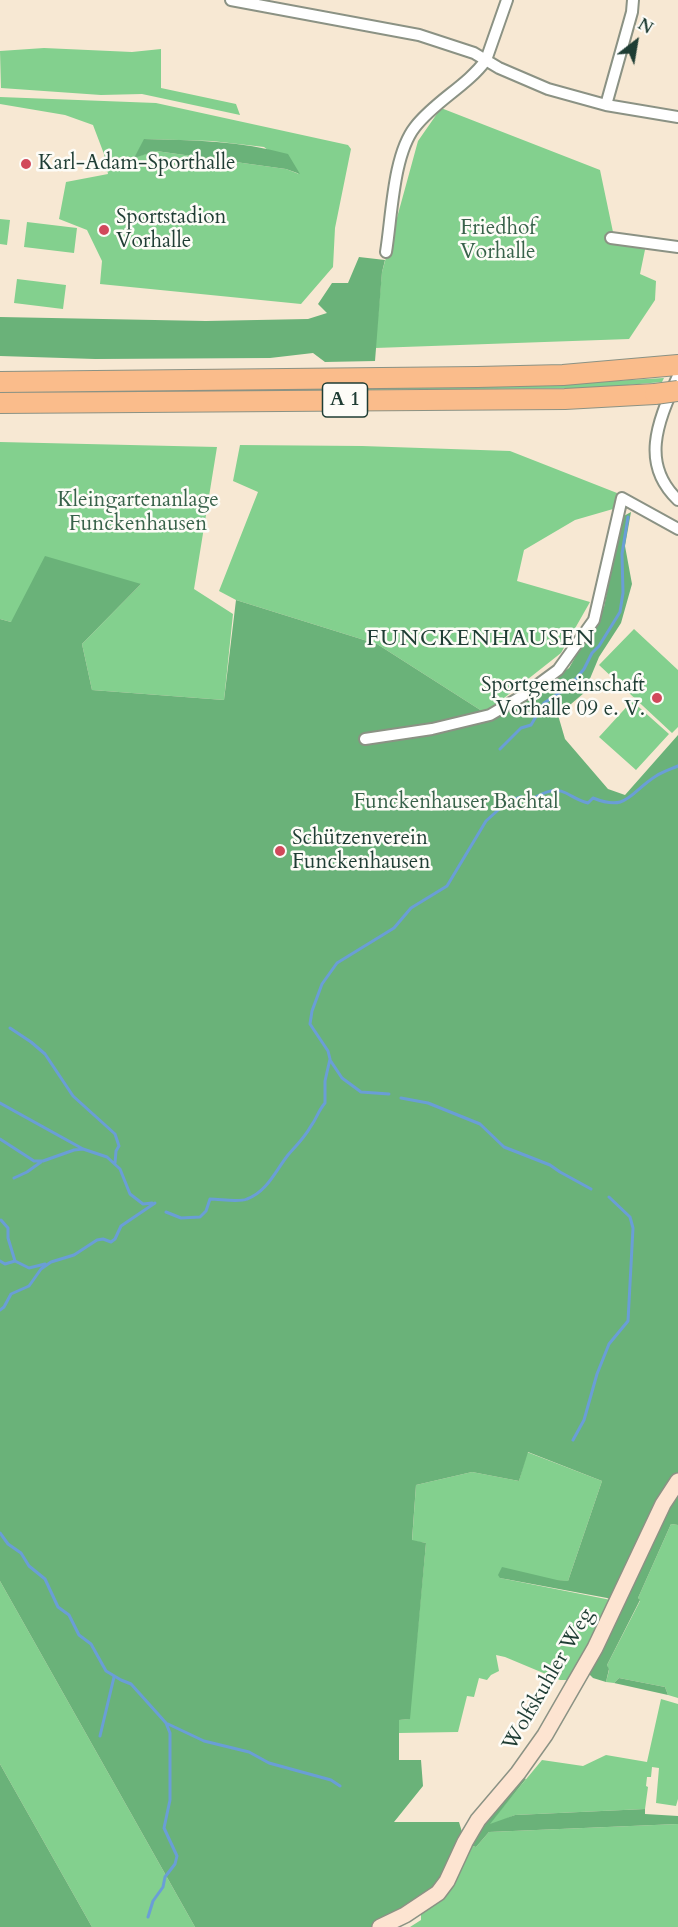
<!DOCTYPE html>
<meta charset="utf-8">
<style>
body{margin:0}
#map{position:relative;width:678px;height:1927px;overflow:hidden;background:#f7e8d3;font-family:Cardo,serif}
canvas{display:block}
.north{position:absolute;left:606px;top:12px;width:60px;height:60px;-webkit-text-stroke:4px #fdfcf7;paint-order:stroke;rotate:31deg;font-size:16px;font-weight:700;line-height:24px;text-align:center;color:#1f3d34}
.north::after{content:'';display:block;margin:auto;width:21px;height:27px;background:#1f3d34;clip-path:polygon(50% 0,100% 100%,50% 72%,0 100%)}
</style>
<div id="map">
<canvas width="678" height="1927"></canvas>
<div class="north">N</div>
</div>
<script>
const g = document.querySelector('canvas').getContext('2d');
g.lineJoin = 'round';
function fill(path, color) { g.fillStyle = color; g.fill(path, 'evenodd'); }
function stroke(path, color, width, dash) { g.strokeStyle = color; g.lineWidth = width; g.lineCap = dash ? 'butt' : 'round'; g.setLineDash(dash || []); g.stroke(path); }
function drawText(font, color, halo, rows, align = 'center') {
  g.font = font + ' Cardo,serif'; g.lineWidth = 5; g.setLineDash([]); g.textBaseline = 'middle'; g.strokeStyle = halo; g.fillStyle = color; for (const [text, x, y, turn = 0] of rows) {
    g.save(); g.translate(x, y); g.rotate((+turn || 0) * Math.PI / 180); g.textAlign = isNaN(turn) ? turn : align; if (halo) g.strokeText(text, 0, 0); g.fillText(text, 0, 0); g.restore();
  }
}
fill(new Path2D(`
 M44 48 132 52 161 49V88L236 104 240 115 142 94 101 95 1 88 0 51Z
 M0 97 156 103 348 145 351 149 335 228 333 267 301 304 100 284 102 261 87 230 59 219 66 182 108 174 104 154 93 125 65 115 0 104ZM145 139 212 141 264 147 299 174 286 169 156 151 135 157Z
 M441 108 600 170 613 232 647 240 640 274 656 281 655 300 629 339 375 348 382 272 406 185 418 141Z
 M0 219 10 220 7 245 0 244Z
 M27 222 77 228 74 253 24 247Z
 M17 279 66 285 63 309 14 303Z
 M664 378 662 382 594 388 0 393V390L594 382Z
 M0 442 217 447 194 589 233 614 224 700 92 690 82 644 141 584 11 622 0 619Z
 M240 445 362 446 510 451 617 493 613 509 575 520 524 550 517 581 590 602 561 653 485 713 377 644 236 600 219 591 258 492 233 481Z
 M634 629 678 670V727L672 733 599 665Z
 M632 701 669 734 636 770 599 737Z
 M527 1452 602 1481 568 1581 500 1578 611 1600 569 1680H560L505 1657 496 1655 499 1671 491 1675 487 1680 479 1678 474 1697 467 1696 458 1732 399 1733V1720L409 1719 426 1543 412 1541 416 1485 472 1472 519 1481Z
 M671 1524 678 1525V1698L668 1695 665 1687 619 1678 614 1683 606 1682 609 1670 607 1665 640 1601 638 1598Z
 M0 1581 195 1927H92L0 1764Z
 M661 1699 678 1704V1799L676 1806 656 1803 659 1768 652 1767 651 1777H647L646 1786 648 1787 645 1809 515 1815 494 1824H489L542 1760 583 1766 606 1755 647 1762Z
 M678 1824V1927H410L421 1920V1911L469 1845 476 1847 489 1832Z`), '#83d08e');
fill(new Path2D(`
 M144 139C193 140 241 141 288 154L300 174 286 169 156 151 134 158Z
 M359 257 385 260 382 272 375 361 325 362 313 353 270 358 95 359 0 356V317L206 321 308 319 327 313 318 304 332 283H348Z
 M631 512 625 546 632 584 621 623 599 657 584 693 558 715 565 739 608 789 625 795 678 735V1525L671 1524 638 1598 640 1600 607 1665 609 1669 606 1682 593 1678 589 1674 590 1668 622 1605 607 1598 500 1578 498 1575 502 1567 557 1580 568 1581 602 1481 528 1452 519 1481 472 1472 416 1485 412 1540 426 1543 410 1719 399 1720V1760H421L423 1786 394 1822H459L465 1842 447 1881 380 1927H195L0 1581V619L11 622 45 556 141 584 82 644 92 690 224 700 236 600 377 644 485 713 517 705 569 668 604 607 622 517Z
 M619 1678 665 1687 668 1695 614 1683Z
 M0 1764 92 1927H0Z
 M522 1777 526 1779 490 1824 515 1815 645 1809V1814L678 1816V1824L489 1832 476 1847 469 1845 479 1827Z`), '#6ab279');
stroke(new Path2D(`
 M500 749 521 728 531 725 544 703 570 686 584 669 592 653 599 646 620 612 623 593 622 554 628 517
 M10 1028 31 1042 45 1054 73 1096 115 1134 119 1146 116 1151 115 1163
 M330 1060 342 1078 361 1092 389 1094
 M401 1098 428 1103 480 1124 504 1147 550 1165 560 1172 591 1189
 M0 1103 83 1149 107 1157 120 1169 130 1194 143 1204 152 1203
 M0 1139 34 1161H43L74 1150 83 1149
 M14 1178 27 1172 41 1162
 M166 1212 181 1218 200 1217 206 1211 210 1199C221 1199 238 1203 247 1199 267 1192 276 1170 288 1155 296 1146 305 1137 311 1126 317 1118 318 1111 325 1103V1081L330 1059 328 1051 310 1024 312 1011 322 984 337 963 394 928 411 908 447 886 486 821 508 801 521 797 528 801C540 795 553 786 566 793 574 797 579 801 588 803L593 798C628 812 629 793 656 776 662 772 671 769 678 766
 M1 1220 8 1228V1238L15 1261
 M0 1261 5 1264 15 1261 29 1268 45 1264
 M0 1310 4 1307 11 1294 29 1286 41 1269 51 1262 74 1255 97 1240 103 1239 111 1242 115 1239 121 1226 155 1203
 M573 1440 584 1420 597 1374 609 1344 628 1321 633 1228 630 1217 609 1197
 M0 1533 8 1544 21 1553 29 1566 45 1579 58 1607 69 1615 79 1635 91 1644 106 1671 121 1680 131 1684 166 1723 170 1733V1800L164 1828 177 1856 175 1864 165 1877 163 1887 153 1901 148 1917
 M168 1724 204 1741 249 1752 269 1763 331 1780 340 1786
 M100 1736 114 1677`), '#6a9ed6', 3);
const street = new Path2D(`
 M231 0 419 35 474 53 499 68 548 89 606 105 678 117
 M606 105 632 12 633 0
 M611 238 678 247
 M386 252C392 215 393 155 415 127 435 101 467 86 486 60L507 0
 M678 376C660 418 638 462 678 500
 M365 739 432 729 490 715 524 695 558 670 594 620 622 498 678 529`);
const secondary = new Path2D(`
 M380 1927 405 1915 438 1893 447 1881 465 1842 478 1820 518 1773 545 1735 595 1648 663 1504 678 1481`);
const highway = new Path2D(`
 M0 382 477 377 563 375 678 365
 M0 403 565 399 655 394`);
stroke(street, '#8b9284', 14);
stroke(secondary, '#8b9284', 18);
stroke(highway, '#8b9284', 22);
stroke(street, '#fff', 10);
stroke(secondary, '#fde4d1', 15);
stroke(highway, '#fabc8b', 20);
const highwayBridge = new Path2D(`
 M655 394 678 391`);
stroke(highwayBridge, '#8b9284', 22, []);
stroke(highwayBridge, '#fabc8b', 20);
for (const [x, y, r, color] of [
 [26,164,6,"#d1495b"],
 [104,230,6,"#d1495b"],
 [657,698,6,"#d1495b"],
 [280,851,6,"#d1495b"]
]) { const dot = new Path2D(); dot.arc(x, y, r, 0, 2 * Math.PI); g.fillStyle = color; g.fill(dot); stroke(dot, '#fdfcf7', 2); }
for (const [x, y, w] of [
 [345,400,45]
]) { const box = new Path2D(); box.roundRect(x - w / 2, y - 17, w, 34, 4.5); g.fillStyle = '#fdfcf7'; g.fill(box); stroke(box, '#1f3d34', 1.5); }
drawText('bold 20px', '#1f3d34', null, [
 ["A 1",345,400]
]);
drawText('21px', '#1f3d34', '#fdfcf7', [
 ["Karl-Adam-Sporthalle",38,164],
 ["Sportstadion",116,218],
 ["Vorhalle",116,242],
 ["Sportgemeinschaft",645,686,"right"],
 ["Vorhalle 09 e. V.",645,710,"right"],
 ["Schützenverein",292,839],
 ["Funckenhausen",292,863]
], 'left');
drawText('21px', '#38624a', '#fdfcf7', [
 ["Friedhof",498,229],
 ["Vorhalle",498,253],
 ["Kleingartenanlage",138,501],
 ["Funckenhausen",138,525],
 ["Funckenhauser Bachtal",456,803]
]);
drawText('21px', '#1f3d34', '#fdfcf7', [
 ["Wolfskuhler Weg",549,1680,-60]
]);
g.letterSpacing = '1.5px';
drawText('22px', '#1f3d34', '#fdfcf7', [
 ["FUNCKENHAUSEN",481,640]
]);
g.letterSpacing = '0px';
</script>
